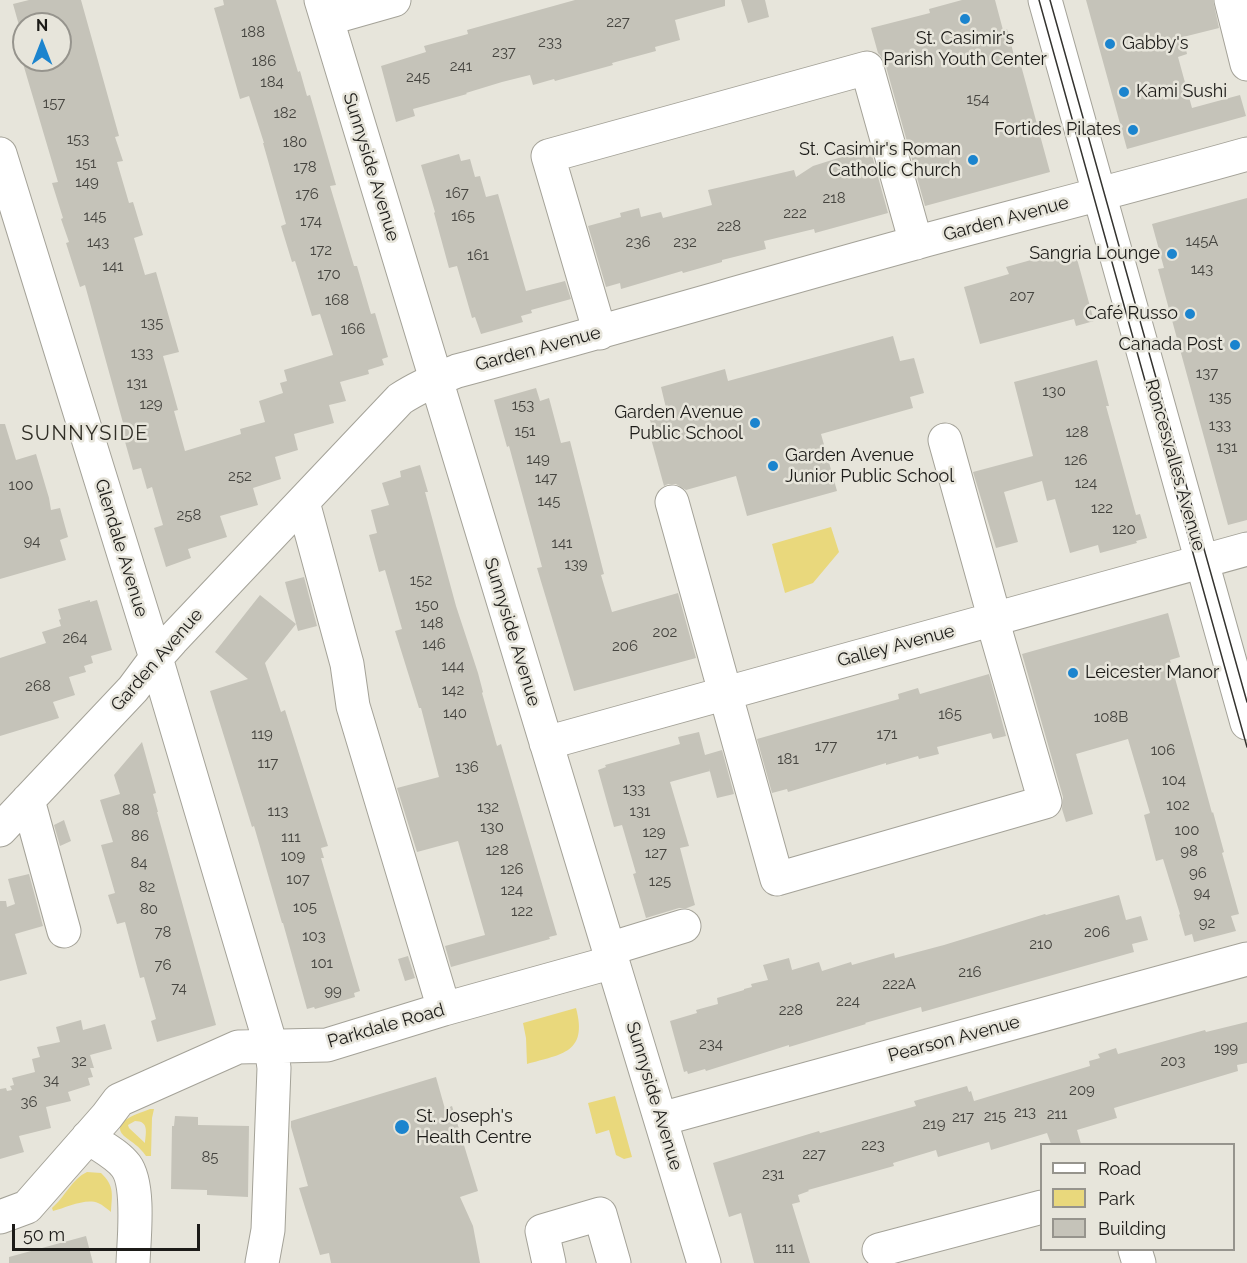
<!DOCTYPE html>
<meta charset="utf-8">
<style>
body{margin:0}
#map{position:relative;width:1247px;height:1263px;overflow:hidden;background:#e7e5db;font-family:Raleway,sans-serif}
canvas{display:block}
.legend{position:absolute;left:1040px;top:1143px;width:195px;height:108px;box-sizing:border-box;background:#e7e5db;border:2px solid #96948d;margin:0;padding:8px 10px;list-style:none;font-size:18px;color:#1c1b18}
.legend li{display:flex;align-items:center;gap:12px;height:30px}
.legend b{width:30px;border:2px solid #96948d}
.north{position:absolute;left:12px;top:12px;width:60px;height:60px;box-sizing:border-box;background:#e7e5db;border:2px solid #96948d;border-radius:50%;rotate:0deg;font-size:16px;font-weight:700;line-height:24px;text-align:center;color:#1c1b18}
.north::after{content:'';display:block;margin:auto;width:21px;height:27px;background:#1b84ce;clip-path:polygon(50% 0,100% 100%,50% 72%,0 100%)}
.scale{position:absolute;left:12px;top:1224px;width:188px;height:27px;box-sizing:border-box;border:3px solid #1c1b18;border-top:0;padding-left:8px;font-size:18px;line-height:21px;white-space:nowrap;color:#1c1b18;-webkit-text-stroke:4px #e7e5db;paint-order:stroke}
</style>
<div id="map">
<canvas width="1247" height="1263"></canvas>
<ul class="legend">
<li><b style="height:8px;background:#fff"></b>Road</li>
<li><b style="height:16px;background:#e9d87c"></b>Park</li>
<li><b style="height:16px;background:#c5c3b9"></b>Building</li>
</ul>
<div class="north">N</div>
<div class="scale">50 m</div>
</div>
<script>
const g = document.querySelector('canvas').getContext('2d');
g.lineJoin = 'round';
function fill(path, color) { g.fillStyle = color; g.fill(path, 'evenodd'); }
function stroke(path, color, width, dash) { g.strokeStyle = color; g.lineWidth = width; g.lineCap = dash ? 'butt' : 'round'; g.setLineDash(dash || []); g.stroke(path); }
function drawText(font, color, halo, rows, align = 'center') {
  g.font = font + ' Raleway,sans-serif'; g.lineWidth = 5; g.setLineDash([]); g.textBaseline = 'middle'; g.strokeStyle = halo; g.fillStyle = color; for (const [text, x, y, turn = 0] of rows) {
    g.save(); g.translate(x, y); g.rotate((+turn || 0) * Math.PI / 180); g.textAlign = isNaN(turn) ? turn : align; if (halo) g.strokeText(text, 0, 0); g.fillText(text, 0, 0); g.restore();
  }
}
fill(new Path2D(`
 M831 527 839 552 813 583 785 593 772 544Z
 M576 1008C588 1053 562 1054 527 1064L526 1038 523 1023Z
 M615 1096 632 1157 624 1159 616 1155 609 1130 596 1134 588 1103Z
 M150 1109H154L152 1118 151 1156H146C139 1146 133 1143 124 1136 109 1121 141 1113 150 1109ZM135 1121C149 1121 146 1132 145 1143L129 1128 128 1125Z
 M87 1172 101 1173C115 1186 112 1195 111 1212 107 1209 103 1205 98 1203 85 1198 66 1208 53 1211L52 1208C65 1197 72 1179 87 1172Z`), '#e9d87c');
fill(new Path2D(`
 M29 0H81L119 136 115 137 123 161 117 162 129 203 133 202 143 235 134 238 145 275 156 272 179 352 163 356 178 410 174 411 185 451 241 434 240 429 265 422 259 401 283 393 280 383 287 381 284 370 333 355 320 314 312 316 295 261 292 262 281 226 286 224 263 143H264L249 96 240 99 214 8 224 5 223 0H276L298 72 300 71 307 96 310 95 336 185 330 186 354 266H357L371 314 375 313 388 357 382 359 384 365 368 370 369 374 340 382 346 401 329 405 334 423 294 434 298 450 275 457 281 479 253 488 258 505 220 516 227 537 188 549 191 558 166 567 154 528 163 525 152 487 147 489 141 468 133 470 122 431 125 430 85 285 80 287 66 243 69 242 61 219 63 218 52 183 58 182 19 50 24 48V60H60V24H24V43L13 4Z
 M575 0H725V6L675 20 680 40 655 47 656 51 612 63 613 65 555 81 554 79 533 85 530 75 502 82 466 93 467 94 413 109 415 116 396 122 381 66 426 52 424 46 468 34 467 30Z
 M741 0H765L769 17 748 23Z
 M962 0H995L1003 30 1007 29 1015 59 1019 58 1050 172 925 206 885 63 880 55 878 53 871 28 930 13 929 9Z
 M1086 0H1213L1219 28 1183 37 1187 54 1178 57 1192 108 1240 95 1246 116 1127 149Z
 M870 148 888 213 815 233 814 229 764 241 766 249 722 260V262L683 273 682 271 621 289 620 283 606 287 588 226 621 217 620 213 639 208 641 217 661 212 663 218 712 205 708 190 794 170 796 177 813 166Z
 M459 154 461 161 470 159 475 177 480 176 486 197 498 194 526 291 565 281 571 299 531 310 532 313 521 316 523 322 481 334 475 317 472 318 457 266 449 268 434 213 435 212 421 165Z
 M1247 198V520L1228 525 1158 269 1164 268 1152 224Z
 M1074 248 1094 321 1076 326 1074 319 980 344 964 287 1009 274 1006 267Z
 M893 336 900 361 914 358 924 393 910 397 913 408 821 434 837 491 747 516 736 476 686 490 676 484H668L664 486 650 435 654 434 648 413 666 408 661 387 725 369 728 381Z
 M1097 360 1109 406H1106L1136 515 1140 514 1147 538 1136 541 1137 543 1100 553 1098 545 1070 553 1055 499 1047 501 1042 481 1004 492 1018 542 996 548 973 472 1033 456 1014 382Z
 M536 388 540 401 549 398 561 443 570 441 604 574 601 575 612 612 678 593 696 658 574 691 537 568 542 567 509 446 507 447 494 400Z
 M0 424H5L16 460 36 454 49 498 51 510 60 508 68 537 60 540 66 560 0 579Z
 M420 465 428 492H425L456 606 478 673 483 692 482 693 497 746 501 744 557 935 549 937 550 939 451 967 445 946 485 935 458 841 417 852 397 788 439 777 421 708H419L395 631 402 629 385 570 379 572 369 535 377 533 371 510 389 505 382 483 401 477 400 471Z
 M304 577 317 626 298 631 285 582Z
 M260 595 296 624 265 663 281 712 285 710 328 846 321 848 324 858H321L360 991 354 993 355 997 315 1009 314 1007 307 1009 283 923H282L254 826 252 827 210 691 248 679 215 652Z
 M90 600V602L97 600 112 650 91 656 93 663 84 666 86 672 69 677 75 695 53 702 59 718 0 736V658L46 643 42 632 61 626 59 620 61 619 58 609Z
 M1168 613 1180 657 1170 660 1212 813 1213 812 1224 852 1222 853 1239 914 1231 916 1236 931 1194 942 1192 934 1185 936 1179 915 1180 914 1163 859 1156 861 1144 815 1150 813 1128 739 1076 754 1093 814 1066 822 1062 809 1063 797 1022 654Z
 M989 674 1006 736 993 739 991 733 937 747 939 754 919 759 918 756 886 765V763L788 792 787 789 772 793 757 739 899 699 898 694 918 688 920 694Z
 M699 732 705 755 722 750 734 794 717 798 709 768 710 771 670 782 689 846 680 848 695 905 687 908H679L646 918 633 874 636 873 622 825 614 827 598 770 606 767 605 765 680 744 678 737Z
 M142 742 156 793 153 794 158 812H157L216 1025 157 1042 151 1021 156 1019 144 977 140 978 125 922 117 924 108 895 115 893 101 845 113 842 100 800 120 794 114 775Z
 M64 820 71 841 60 846 54 825Z
 M29 874 43 926 15 934 27 974 0 981V901H6L7 907 15 904 8 879Z
 M1119 895 1126 920 1141 916 1148 940 1132 944 1134 952 922 1012 921 1007 865 1023 866 1024 789 1047V1045L706 1071 705 1069 688 1074 687 1071 684 1072 670 1021 697 1013 696 1010 718 1004 717 998 744 990V989L752 987 751 984 768 980 763 965 789 958 792 970 819 962 822 971 851 962 852 965 894 953 895 958 944 945 1045 914 1046 915Z
 M408 956 415 978 405 981 398 959Z
 M81 1020 83 1030 105 1024 112 1049 90 1055 94 1068H90L93 1077 88 1078 90 1085 68 1092 71 1101 46 1107 51 1128 19 1136 24 1152 0 1159V1089L6 1088 7 1091 12 1090 10 1086 14 1085 12 1078 35 1072 32 1059 40 1057 37 1047 60 1042 56 1027Z
 M1247 1022V1063L1237 1065 1238 1071 1114 1108 1117 1118 1077 1130 1081 1144H1051L1047 1133 991 1150 989 1142 938 1157 936 1150 893 1163 894 1166 808 1190 809 1191 798 1195 800 1202 792 1204 810 1263H754L741 1213 729 1217 713 1163 819 1131 820 1133 916 1106 914 1101 967 1086 969 1092 971 1091 974 1101 1090 1066 1089 1061 1100 1058 1098 1054 1116 1048 1118 1054 1205 1030 1206 1032Z
 M436 1077 445 1109 452 1106 478 1191 460 1197 473 1226 480 1263H331L329 1253 320 1255 299 1188 308 1186 291 1127V1121Z
 M175 1116 198 1117V1125L249 1126 248 1197 207 1195V1190L171 1189 172 1126H174Z
 M86 1236 93 1263H9V1257Z`), '#c5c3b9');
const minor = new Path2D(`
 M321 0 704 1263
 M1045 0 1247 723
 M1231 0 1247 64
 M327 19 394 0
 M0 154 156 658 271 1046 274 1068 268 1230 262 1263
 M600 333 548 156 867 68 916 243
 M303 502 347 664 353 706 444 1009
 M672 502 777 879 1045 802 997 636 990 602 945 440
 M546 743 1247 549
 M28 800 64 931
 M0 830 133 689 156 658 172 640 400 399C418 387 437 379 457 371 610 330 762 285 915 243 1026 213 1137 185 1247 154
 M609 949 684 926
 M661 1119 1247 959
 M88 1137C100 1146 117 1154 126 1166 140 1185 134 1238 133 1263
 M0 1217 27 1207 107 1116 119 1100 238 1047 327 1045 444 1009 613 962
 M879 1250 1042 1207
 M1135 1250 1139 1263
 M549 1263 542 1231 600 1214 614 1263`);
stroke(minor, '#a4a298', 35);
stroke(minor, '#fff', 33);
stroke(new Path2D(`
 M1039 0 1247 747
 M1050 0 1247 702`), '#34332f', 1.5);
for (const [x, y, r, color] of [
 [965,19,6,"#1b84ce"],
 [1110,44,6,"#1b84ce"],
 [1124,92,6,"#1b84ce"],
 [1133,130,6,"#1b84ce"],
 [973,160,6,"#1b84ce"],
 [1172,254,6,"#1b84ce"],
 [1190,314,6,"#1b84ce"],
 [1235,345,6,"#1b84ce"],
 [755,423,6,"#1b84ce"],
 [773,466,6,"#1b84ce"],
 [1073,673,6,"#1b84ce"],
 [402,1127,8,"#1b84ce"]
]) { const dot = new Path2D(); dot.arc(x, y, r, 0, 2 * Math.PI); g.fillStyle = color; g.fill(dot); stroke(dot, '#e7e5db', 2); }
drawText('15px', '#464540', null, [
 ["227",618,22],
 ["188",253,32],
 ["233",550,42],
 ["237",504,52],
 ["186",264,61],
 ["241",461,66],
 ["245",418,77],
 ["184",272,82],
 ["154",978,99],
 ["157",54,103],
 ["182",285,113],
 ["153",78,139],
 ["180",295,142],
 ["151",86,163],
 ["178",305,167],
 ["149",87,182],
 ["167",457,193],
 ["176",307,194],
 ["218",834,198],
 ["222",795,213],
 ["145",95,216],
 ["165",463,216],
 ["174",311,221],
 ["228",729,226],
 ["145A",1202,241],
 ["143",98,242],
 ["236",638,242],
 ["232",685,242],
 ["172",321,250],
 ["161",478,255],
 ["141",113,266],
 ["143",1202,269],
 ["170",329,274],
 ["207",1022,296],
 ["168",337,300],
 ["135",152,323],
 ["166",353,329],
 ["133",142,353],
 ["137",1207,373],
 ["131",137,383],
 ["130",1054,391],
 ["135",1220,397],
 ["129",151,404],
 ["153",523,405],
 ["133",1220,425],
 ["151",525,431],
 ["128",1077,432],
 ["131",1227,447],
 ["149",538,459],
 ["126",1076,460],
 ["252",240,476],
 ["147",546,478],
 ["124",1086,483],
 ["100",21,485],
 ["145",549,501],
 ["122",1102,508],
 ["258",189,515],
 ["120",1124,529],
 ["94",32,541],
 ["141",562,543],
 ["139",576,564],
 ["152",421,580],
 ["150",427,605],
 ["148",432,623],
 ["202",665,632],
 ["264",75,638],
 ["146",434,644],
 ["206",625,646],
 ["144",453,666],
 ["268",38,686],
 ["142",453,690],
 ["140",455,713],
 ["165",950,714],
 ["108B",1111,717],
 ["119",262,734],
 ["171",887,734],
 ["177",826,746],
 ["106",1163,750],
 ["181",788,759],
 ["117",268,763],
 ["136",467,767],
 ["104",1174,780],
 ["133",634,789],
 ["102",1178,805],
 ["132",488,807],
 ["88",131,810],
 ["113",278,811],
 ["131",640,811],
 ["130",492,827],
 ["100",1187,830],
 ["129",654,832],
 ["86",140,836],
 ["111",291,837],
 ["128",497,850],
 ["98",1189,851],
 ["127",656,853],
 ["109",293,856],
 ["84",139,863],
 ["126",512,869],
 ["96",1198,873],
 ["107",298,879],
 ["125",660,881],
 ["82",147,887],
 ["124",512,890],
 ["94",1202,893],
 ["105",305,907],
 ["80",149,909],
 ["122",522,911],
 ["92",1207,923],
 ["78",163,932],
 ["206",1097,932],
 ["103",314,936],
 ["210",1041,944],
 ["101",322,963],
 ["76",163,965],
 ["216",970,972],
 ["222A",899,984],
 ["74",179,988],
 ["99",333,991],
 ["224",848,1001],
 ["228",791,1010],
 ["234",711,1044],
 ["199",1226,1048],
 ["32",79,1061],
 ["203",1173,1061],
 ["34",51,1080],
 ["209",1082,1090],
 ["36",29,1102],
 ["213",1025,1112],
 ["211",1057,1114],
 ["215",995,1116],
 ["217",963,1117],
 ["219",934,1124],
 ["223",873,1145],
 ["227",814,1154],
 ["85",210,1157],
 ["231",773,1174],
 ["111",785,1248]
]);
drawText('18px', '#1c1b18', '#e7e5db', [
 ["St. Casimir's",965,39,"center"],
 ["Parish Youth Center",965,60,"center"],
 ["Gabby's",1122,44,"left"],
 ["Kami Sushi",1136,92,"left"],
 ["Fortides Pilates",1121,130],
 ["St. Casimir's Roman",961,150],
 ["Catholic Church",961,171],
 ["Sangria Lounge",1160,254],
 ["Café Russo",1178,314],
 ["Canada Post",1223,345],
 ["Garden Avenue",743,413],
 ["Public School",743,434],
 ["Garden Avenue",785,456,"left"],
 ["Junior Public School",785,477,"left"],
 ["Leicester Manor",1085,673,"left"],
 ["St. Joseph's",416,1117,"left"],
 ["Health Centre",416,1138,"left"]
], 'right');
drawText('18px', '#1c1b18', '#e7e5db', [
 ["Sunnyside Avenue",371,167,73],
 ["Garden Avenue",1006,219,-15],
 ["Garden Avenue",538,349,-15],
 ["Roncesvalles Avenue",1175,465,74],
 ["Glendale Avenue",121,548,73],
 ["Sunnyside Avenue",512,632,73],
 ["Galley Avenue",896,646,-15],
 ["Garden Avenue",157,660,-49],
 ["Parkdale Road",386,1026,-16],
 ["Pearson Avenue",954,1039,-15],
 ["Sunnyside Avenue",654,1096,73]
]);
g.letterSpacing = '1.5px';
drawText('20px', '#302e26', '#e7e5db', [
 ["SUNNYSIDE",85,434]
]);
g.letterSpacing = '0px';
</script>
